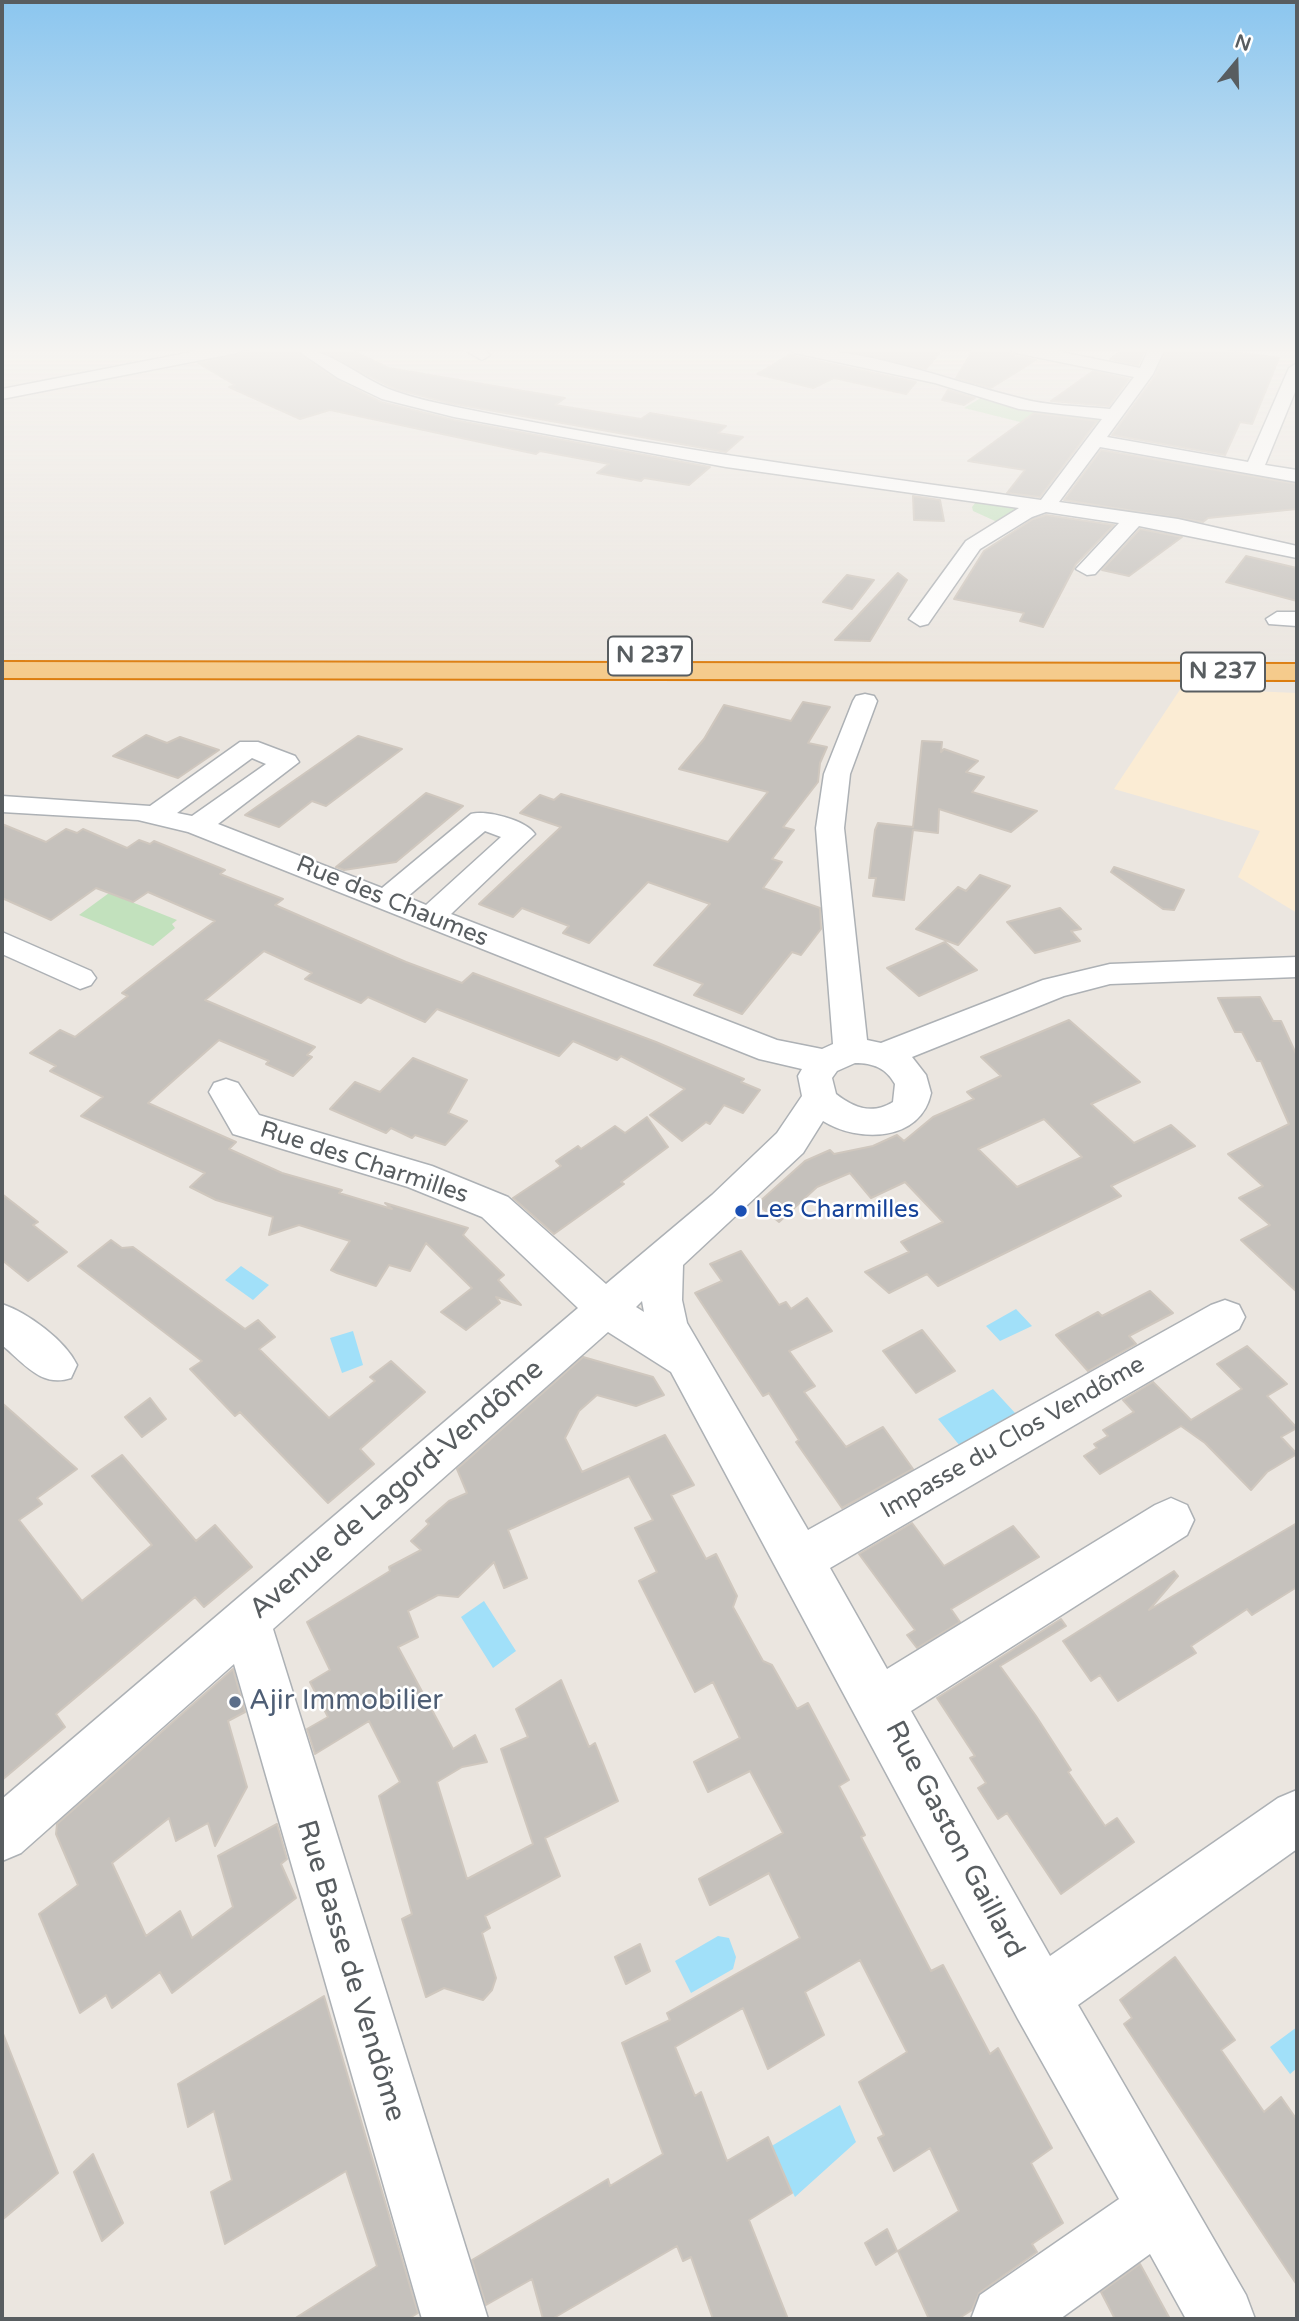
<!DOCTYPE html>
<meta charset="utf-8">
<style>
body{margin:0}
#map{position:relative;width:1299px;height:2321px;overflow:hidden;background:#ebe6e0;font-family:"Varela Round",sans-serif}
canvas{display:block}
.frame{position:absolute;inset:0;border:4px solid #585d60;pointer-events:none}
.north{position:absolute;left:1201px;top:28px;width:70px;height:70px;-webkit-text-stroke:5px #fff;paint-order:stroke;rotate:19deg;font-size:19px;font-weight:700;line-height:28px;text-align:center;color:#585d60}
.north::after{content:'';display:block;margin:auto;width:24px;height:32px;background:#585d60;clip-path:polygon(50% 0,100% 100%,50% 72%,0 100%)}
</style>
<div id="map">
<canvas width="1299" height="2321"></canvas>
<div class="frame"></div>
<div class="north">N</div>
</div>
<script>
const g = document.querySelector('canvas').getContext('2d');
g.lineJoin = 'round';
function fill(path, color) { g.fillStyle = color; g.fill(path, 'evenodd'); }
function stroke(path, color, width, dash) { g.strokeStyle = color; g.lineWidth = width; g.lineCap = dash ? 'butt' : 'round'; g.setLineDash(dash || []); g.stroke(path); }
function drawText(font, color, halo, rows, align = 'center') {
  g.font = font + ' "Varela Round",sans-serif'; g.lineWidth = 5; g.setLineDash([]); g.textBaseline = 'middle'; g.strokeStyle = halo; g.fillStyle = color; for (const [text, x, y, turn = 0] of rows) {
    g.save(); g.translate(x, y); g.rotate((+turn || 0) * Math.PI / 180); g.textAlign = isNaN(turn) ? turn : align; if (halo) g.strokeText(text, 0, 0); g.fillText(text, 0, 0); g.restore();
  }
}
fill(new Path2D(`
 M1181 688 1297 693V913L1238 877 1260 831 1114 789Z`), '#fbecd4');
fill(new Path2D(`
 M984 396 1103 416 1084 438 964 408Z
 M979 498 1047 505 1004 525 973 511 972 507Z
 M109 893 177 920 172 924 175 928 153 946 79 915Z`), '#c2e1bd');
fill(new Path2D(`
 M241 1266 269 1285 253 1300 225 1280Z
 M1016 1309 1032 1326 1000 1341 986 1326Z
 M353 1331 363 1365 342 1373 330 1338Z
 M993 1389 1016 1414 960 1446 938 1419Z
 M484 1601 516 1651 493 1668 461 1617Z
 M718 1936 729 1938 736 1957 733 1969 691 1993 675 1961Z
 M1297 2027V2068L1290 2074 1270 2047Z
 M840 2105 856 2142 795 2197 770 2147Z`), '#a1e0f9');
const building = new Path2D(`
 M264 348H291L337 380 381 402 454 420 710 467 689 485 644 478 641 481 597 473 609 464 540 451 536 454 330 410 300 419 229 387 235 385 198 363Z
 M313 348H346L389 368 565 398 555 405 641 419 650 413 726 426 718 433 743 437 726 452 449 403 395 389Z
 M828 348H943L926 369Z
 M974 348H1005L1015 356 1036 360 991 388 956 378Z
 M1125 348H1146L1138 365 1110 359Z
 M1167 348H1203L1279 358 1252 424 1240 422 1225 455 1112 435 1155 376Z
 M791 354 794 356 916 382 906 394 834 378 813 388 757 374Z
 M1093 371 1129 379 1109 406 1051 401Z
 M948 390 975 398 964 405 942 400Z
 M1034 413 1097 421 1040 497 1007 493 1025 470 968 461Z
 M1101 450 1297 484V509L1208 518 1203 522 1064 500Z
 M913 496 940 500 944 521 914 520Z
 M1046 515 1114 525 1076 564 1043 627 1020 621 1024 613 954 599 984 551 1033 519Z
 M1140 529 1182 537 1129 576 1102 570Z
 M1246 556 1297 568V601L1226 582Z
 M898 573 907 580 870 641 835 640Z
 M847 575 874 580 852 609 823 602Z
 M803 702 830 707 808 743 827 747 820 763 818 782 783 827 794 830 772 859 782 862 763 888 820 908 821 929 801 955 792 952 742 1014 694 995 703 984 654 965 710 904 648 882 589 943 563 933 569 926 522 908 513 917 479 904 561 827 520 813 540 795 554 800 561 794 728 842 768 792 679 769 704 739 724 705 791 721Z
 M146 735 167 743 180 737 219 750 178 778 113 756Z
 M358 736 402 749 326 806 312 801 279 827 245 815Z
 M922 741 942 742 941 752 944 749 978 761 966 772 984 777 972 792 1037 811 1011 832 939 809 938 833 913 830 904 900 873 896 876 878H869L875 830 878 823 913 827Z
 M426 793 463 806 396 862 344 870 336 867Z
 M2 824 46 842 66 829 77 833 83 829 127 848 139 840 150 844 154 841 225 870 220 874 283 899 275 905 406 962 462 983 473 973 656 1042 744 1079 741 1082 760 1090 743 1113 724 1105 710 1124 706 1122 682 1141 650 1115 685 1089 621 1056 617 1060 573 1041 559 1056 437 1009 425 1022 368 997 361 1003 305 979 312 973 264 951 205 1000 315 1047 307 1055 312 1057 293 1076 266 1064 269 1061 219 1040 148 1103 236 1142 229 1149 282 1173 342 1190 339 1193 392 1209 385 1203 468 1228 463 1235 504 1275 498 1280 521 1305 496 1297 500 1303 466 1330 441 1312 472 1288 426 1243 410 1271 389 1265 376 1286 337 1273 331 1270 350 1241 299 1225 269 1235 273 1217 216 1200 190 1187 205 1173 81 1116 103 1097 50 1071 56 1066 30 1053 60 1030 75 1037 128 996 122 993 215 921 148 892 133 902 96 888 51 920 2 898Z
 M1114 867 1184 890 1174 910 1163 909 1111 872Z
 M980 875 1010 886 958 945 916 929 958 887 966 891Z
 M1060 908 1081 929 1071 931 1080 941 1035 953 1007 922Z
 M945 942 977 970 919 996 887 968Z
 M1260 997 1273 1021H1281L1297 1056V1292L1241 1240 1270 1225 1239 1198 1263 1186 1228 1154 1289 1124 1261 1061H1257L1242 1032H1235L1218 998Z
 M1069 1020 1140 1082 1091 1104 1134 1143 1171 1125 1195 1146 1111 1186 1121 1196 938 1286 927 1274 889 1293 865 1272 909 1252 901 1242 943 1222 905 1182 871 1198 850 1173 817 1187 779 1222 757 1204 805 1161 830 1150 834 1154 873 1146 897 1135 904 1141 933 1117 974 1099 967 1092 1001 1076 981 1057ZM1044 1119 1082 1157 1017 1187 978 1149Z
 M413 1058 467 1080 448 1113 467 1121 445 1145 415 1135 412 1138 391 1128 386 1133 330 1109 355 1082 380 1092Z
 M647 1117 668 1147 621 1182 624 1184 554 1234 513 1198 561 1166 556 1161 578 1146 581 1149 615 1126 625 1133Z
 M2 1194 38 1222 33 1225 67 1252 28 1281 2 1260Z
 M111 1240 122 1248 133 1247 245 1329 258 1320 275 1337 259 1349 329 1418 375 1381 370 1377 391 1361 425 1392 360 1449 374 1464 328 1503 240 1412 235 1416 190 1369 202 1361 78 1266Z
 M741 1251 779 1305 786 1302 791 1309 807 1298 832 1331 789 1351 815 1386 804 1392 846 1447 883 1427 913 1469 842 1508 796 1442 799 1440 769 1393 763 1396 695 1293 722 1281 710 1264Z
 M1150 1291 1173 1313 1129 1336 1136 1344 1088 1371 1056 1335 1098 1312 1102 1316Z
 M922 1330 955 1371 916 1393 883 1351Z
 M1247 1346 1287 1384 1267 1396 1297 1428 1281 1437 1297 1454 1267 1472 1251 1490 1205 1443 1181 1426 1100 1474 1084 1456 1097 1448 1094 1444 1108 1436 1103 1430 1134 1412 1123 1400 1153 1382 1191 1420 1242 1389 1217 1364Z
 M583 1357 653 1377 664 1395 636 1406 597 1395 579 1411 565 1438 582 1472 665 1435 694 1485 671 1495 706 1559 716 1554 737 1596 733 1607 763 1661 772 1665 797 1709 808 1703 849 1780 839 1786 865 1835 861 1837 931 1971 943 1965 990 2054 998 2048 1052 2148 1031 2163 1063 2223 1032 2244 1037 2252 979 2293 972 2310 958 2319H929L898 2251 959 2211 930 2148 894 2171 878 2138 884 2135 859 2082 907 2052 860 1960 805 1992 824 2035 768 2069 743 2008 675 2047 695 2096 701 2092 727 2161 768 2137 792 2193 749 2220 788 2319H713L691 2257 683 2261 677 2246 552 2319H543L532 2279 486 2305 472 2260 608 2179 610 2186 663 2154 622 2043 670 2020 667 2013 800 1938 769 1873 710 1905 699 1879 783 1833 750 1771 708 1792 694 1762 740 1738 713 1682 695 1692 639 1581 657 1572 635 1528 653 1520 629 1476 508 1530 527 1578 504 1588 494 1562 458 1597 438 1595 408 1611 418 1637 398 1647 453 1749 475 1735 487 1762 462 1767 437 1782 467 1879 533 1844 501 1749 528 1737 516 1709 561 1680 589 1747 595 1743 618 1801 545 1838 560 1876 485 1916 490 1928 482 1933 496 1978 492 1990 483 2000 444 1988 426 1997 402 1919 412 1914 379 1796 400 1782 369 1721 315 1754 307 1729 328 1717 310 1682 330 1670 307 1622 390 1571 389 1567 421 1550 411 1541 429 1524 426 1521 449 1501 467 1493 457 1469Z
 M150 1398 166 1419 142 1437 125 1417Z
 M2 1403 77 1469 37 1498 42 1504 19 1520 82 1601 152 1545 92 1476 122 1455 196 1541 215 1525 252 1567 204 1607 195 1597 56 1714 65 1727 2 1780Z
 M912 1523 944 1566 1013 1526 1039 1557 951 1609 960 1622 917 1648 907 1635 915 1630 859 1554Z
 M1297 1523V1587L1252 1615 1247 1609 1191 1646 1196 1653 1118 1701 1100 1675 1091 1681 1063 1641 1174 1571 1178 1576 1149 1610Z
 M1061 1619 1066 1626 1000 1666 1036 1716 1071 1770 1068 1772 1105 1826 1117 1818 1134 1842 1061 1894 1007 1813 998 1819 978 1788 986 1783 970 1758 975 1756 937 1698Z
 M233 1669 245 1712 228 1721 247 1787 215 1846 208 1823 176 1841 169 1818 112 1863 146 1936 180 1911 192 1938 233 1907 218 1856 277 1824 287 1859 281 1864 296 1898 172 1993 160 1972 112 2008 106 1995 80 2013 39 1914 78 1885 56 1834 57 1824Z
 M640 1944 650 1971 626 1984 615 1957Z
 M1175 1957 1235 2040 1221 2050 1264 2112 1281 2097 1297 2120V2285L1124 2024 1132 2018 1120 2000Z
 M324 1996 418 2313 408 2319H294L377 2266 346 2171 225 2244 211 2192 232 2180 214 2111 188 2127 178 2084Z
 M2 2031 58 2173 2 2220Z
 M93 2154 123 2223 102 2241 74 2172Z
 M887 2229 897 2251 876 2265 865 2243Z
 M1140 2264 1170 2319H1115L1101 2292Z`);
fill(building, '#c5c1bc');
stroke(building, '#cfc7be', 2);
const minor = new Path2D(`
 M212 348H245L237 353 2 399V389Z
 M294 348C330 348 360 379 394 391 414 398 436 403 456 407 649 447 845 472 1041 500L1102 419 1019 409 935 383 795 353 787 348C867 348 943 379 1019 398 1047 406 1080 406 1110 409L1134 377 1016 353 1008 348H1041L1140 368 1149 348H1165L1153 374 1107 437 1248 462 1289 368 1297 363V387L1265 465 1297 470V482L1100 447 1059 502 1178 519 1297 546V558L1139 526 1095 574 1087 575 1076 569 1119 523 1046 512 1032 517 980 549 928 624 920 626 909 619 966 541 1019 508 726 467 454 417 382 399 338 378Z
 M461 348H481L490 355 482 360Z
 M1277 612H1297V626L1269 624 1266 619Z
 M865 694 874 696 877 701 850 774 844 828 867 1040 881 1043 1043 980 1110 964 1297 957V977L1110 984 1064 996 912 1057 926 1075 931 1093C921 1142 858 1143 823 1121L803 1153 683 1265 682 1300 687 1323 808 1530 1211 1305 1225 1300 1239 1305 1245 1317 1239 1329 830 1568 887 1669 1155 1505 1171 1498 1187 1505 1194 1520 1187 1535 911 1711 1050 1956 1278 1798 1297 1790V1849L1078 2005 1246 2295 1255 2319H1186L1150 2254 1060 2319H971L980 2295 1119 2199 1018 2019 671 1372 608 1332 273 1629 488 2319H422L234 1664 21 1853 2 1861V1799L578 1308 482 1217 408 1187 233 1134 209 1092 214 1083 226 1079 238 1083 259 1115 432 1166 508 1197 606 1284 712 1195 777 1133 802 1096 798 1076 802 1069 759 1059 188 832 138 820 2 812V796L150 806 240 742H258L295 756 299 762 218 824 382 888 471 814C487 810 525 820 535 834L451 914 777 1040 822 1049 833 1044 816 828 824 774 853 701 856 696ZM252 758 266 764 192 816 177 813ZM485 831 501 837 426 905 407 897ZM855 1063C873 1063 886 1068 895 1084L893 1102C872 1115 854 1108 836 1094L832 1078 837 1071ZM642 1301 644 1312 636 1307Z
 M2 932 91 971 96 978 91 985 80 989 2 954Z
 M2 1304C28 1313 65 1340 77 1365L71 1378C41 1388 24 1363 2 1345Z`);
const highway = new Path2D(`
 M2 662 1297 664V680L2 678Z`);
stroke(minor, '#adb1b5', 3);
stroke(highway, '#dc7d0f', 4);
fill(minor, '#fff');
fill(highway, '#f5cb8c');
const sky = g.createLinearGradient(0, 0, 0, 673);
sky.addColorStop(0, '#8bc6ef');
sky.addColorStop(0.52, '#f6f4f1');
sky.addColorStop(1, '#f6f4f100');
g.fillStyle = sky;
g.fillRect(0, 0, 1299, 673);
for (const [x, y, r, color] of [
 [741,1211,7,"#1a4fb4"],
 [235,1702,7,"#5c6f8a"]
]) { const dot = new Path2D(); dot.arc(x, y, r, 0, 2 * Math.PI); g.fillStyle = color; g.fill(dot); stroke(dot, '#fff', 2.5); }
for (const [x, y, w] of [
 [650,656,84],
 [1223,672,84]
]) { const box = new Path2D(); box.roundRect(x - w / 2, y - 19.5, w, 39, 5); g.fillStyle = '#fff'; g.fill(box); stroke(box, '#585d60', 2); }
drawText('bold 23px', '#585d60', null, [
 ["N 237",650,656],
 ["N 237",1223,672]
]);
drawText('24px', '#585d60', '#fff', [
 ["Rue des Chaumes",392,902,22],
 ["Rue des Charmilles",364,1163,18],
 ["Impasse du Clos Vendôme",1013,1438,-30]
]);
drawText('24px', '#164399', '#fff', [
 ["Les Charmilles",755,1211]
], 'left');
drawText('28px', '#585d60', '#fff', [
 ["Avenue de Lagord-Vendôme",397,1490,-41],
 ["Rue Gaston Gaillard",954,1840,62],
 ["Rue Basse de Vendôme",350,1971,73]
]);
drawText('28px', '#4e5e75', '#fff', [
 ["Ajir Immobilier",249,1702]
], 'left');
</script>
